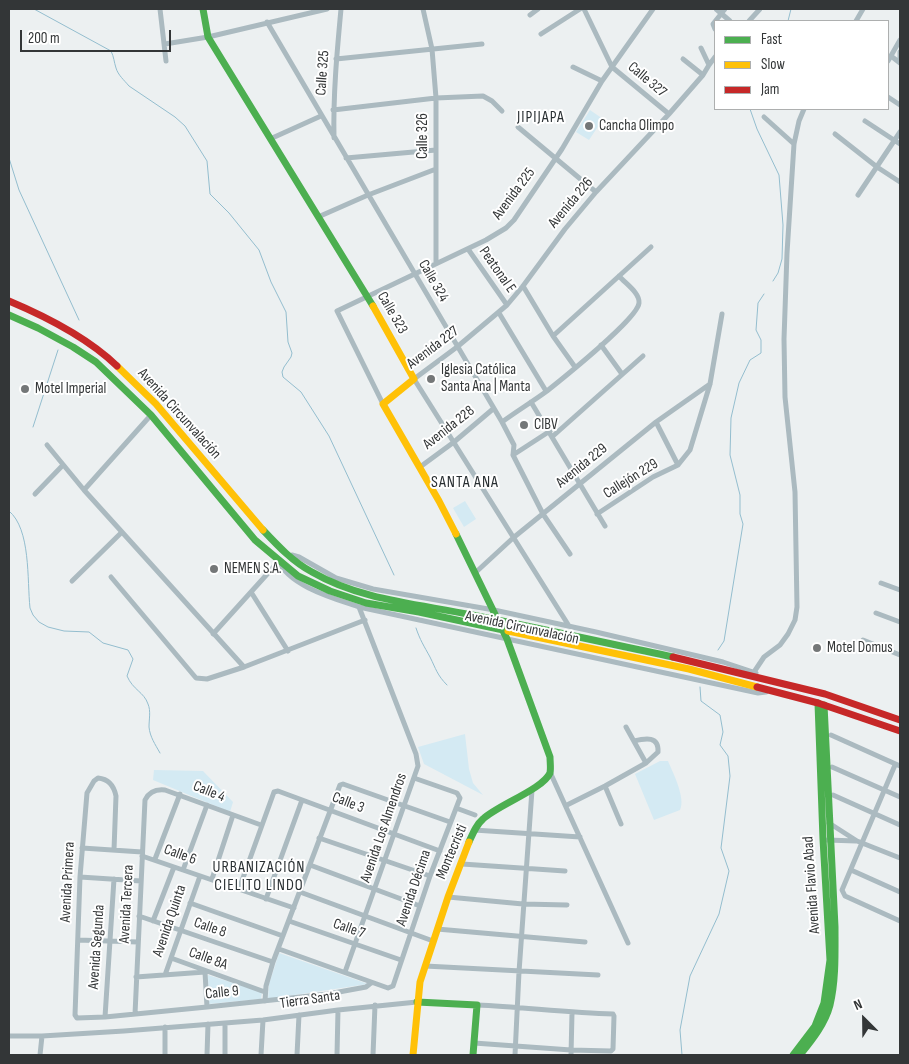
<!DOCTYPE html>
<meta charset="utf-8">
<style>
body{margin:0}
#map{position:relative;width:909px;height:1064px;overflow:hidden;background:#ecf0f1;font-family:"Sofia Sans Condensed",sans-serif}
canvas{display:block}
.frame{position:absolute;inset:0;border:10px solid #333637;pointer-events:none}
.legend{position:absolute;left:714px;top:20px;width:175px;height:90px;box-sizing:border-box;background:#fff;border:1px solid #adafaf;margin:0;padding:6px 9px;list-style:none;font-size:15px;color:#333637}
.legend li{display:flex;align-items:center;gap:10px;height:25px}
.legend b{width:25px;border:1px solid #adafaf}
.north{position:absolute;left:839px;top:994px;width:50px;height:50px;-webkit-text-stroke:4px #fff;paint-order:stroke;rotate:337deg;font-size:14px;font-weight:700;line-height:20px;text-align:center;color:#333637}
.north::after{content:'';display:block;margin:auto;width:18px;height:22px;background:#333637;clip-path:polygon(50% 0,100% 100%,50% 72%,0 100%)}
.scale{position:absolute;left:20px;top:30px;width:151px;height:22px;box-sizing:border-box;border:2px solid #333637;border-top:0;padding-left:6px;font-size:15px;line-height:18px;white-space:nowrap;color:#333637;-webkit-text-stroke:4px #fff;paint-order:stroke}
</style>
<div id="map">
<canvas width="909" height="1064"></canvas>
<div class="frame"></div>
<ul class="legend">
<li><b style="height:6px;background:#4caf50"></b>Fast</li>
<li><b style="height:6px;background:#ffc107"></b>Slow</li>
<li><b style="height:6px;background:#c62828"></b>Jam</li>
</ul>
<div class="north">N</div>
<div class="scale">200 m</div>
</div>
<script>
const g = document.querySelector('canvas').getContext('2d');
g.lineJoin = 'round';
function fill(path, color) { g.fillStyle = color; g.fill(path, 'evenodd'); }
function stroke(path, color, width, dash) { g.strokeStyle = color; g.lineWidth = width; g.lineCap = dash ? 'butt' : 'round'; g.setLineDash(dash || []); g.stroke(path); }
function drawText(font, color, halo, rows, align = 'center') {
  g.font = font + ' "Sofia Sans Condensed",sans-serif'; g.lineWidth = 4; g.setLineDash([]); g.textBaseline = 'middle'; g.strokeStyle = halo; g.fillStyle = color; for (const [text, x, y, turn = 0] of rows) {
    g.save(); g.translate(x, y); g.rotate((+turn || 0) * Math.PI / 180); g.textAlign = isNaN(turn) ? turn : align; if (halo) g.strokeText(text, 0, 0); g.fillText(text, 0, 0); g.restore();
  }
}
fill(new Path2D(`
 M590 110 603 119 589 140 576 132Z
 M465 501 476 519 464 527 453 508Z
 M465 734 469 769 473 783 483 795 424 764 418 747Z
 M660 761H668C673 773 686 798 680 810L654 820 635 774Z
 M154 770 203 771 233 802 230 812 153 780Z
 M279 953 368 984 268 999 269 984Z
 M208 975 262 992 261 999 209 1004Z`), '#d4eaf3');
stroke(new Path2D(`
 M34 9 111 51C114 57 114 62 116 68 118 75 124 80 129 86L175 117 185 126 207 161 210 194 229 213 259 250 271 282 286 312 288 342 292 353 291 357 284 367 282 372 283 377 301 392 329 436 394 575
 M788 21 791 9
 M750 109 757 129 779 175 783 225 782 259 778 273 773 281
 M9 158 19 190 79 320
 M33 427 58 350
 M9 511C31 529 27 580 30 608L33 615 39 622 48 627 64 631 89 632 103 643 128 650 133 659 127 676C133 690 144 692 148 704 151 711 149 719 149 727 150 737 155 744 160 753
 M416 628C420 640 424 646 430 657 436 669 437 675 447 685
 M718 650 724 641 743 524 740 514V495L730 455 731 418 739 383 750 360 761 353V340L756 330 758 303 764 294
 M682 1055 680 1030 690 976 719 914 729 871 721 848 730 776 728 756 720 745 723 732 720 715 701 701 700 687`), '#93bdce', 1);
stroke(new Path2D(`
 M160 9 166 61
 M423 9 432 49 436 98V263
 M584 9 612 67 669 114
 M716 9 730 21
 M530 15 538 9
 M749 21 760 9
 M856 21 863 9
 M267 22 502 422 514 445 513 455 543 514 570 554
 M715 29 713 24 725 9
 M541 34 580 9
 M165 44 208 37 327 9
 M701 48 709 65 703 75
 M891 56 900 63
 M336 59 482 44
 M888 61 900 40
 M900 62V52
 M709 65 715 57
 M573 67 602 81
 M888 97 900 105
 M333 110 436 98 483 96 492 101 502 111
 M764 117 794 144
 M865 121 900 144
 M518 127 596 192
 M835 134 877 167 900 182
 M334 138C333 95 337 52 341 9
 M270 139 321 116
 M346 158 436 150
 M858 195 900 132
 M318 217 368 195 436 169
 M468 249 507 305
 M523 286 553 336 575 367
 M499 313 546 391
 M553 336 651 247
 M601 345 622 374
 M531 402 605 526
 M383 404 337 311 486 240 506 228 514 220 562 149 602 81 653 9
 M151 415 84 490 244 667 365 620
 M502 422C517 411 532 402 547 391 562 379 638 318 639 303 640 293 626 284 619 276
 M656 422 678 465
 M553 436 643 356
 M47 445 84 490
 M513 455 550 431
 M420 467 454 442 493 409
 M35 494 63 465
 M597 514 653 477 678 465 690 450 710 384 722 314
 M292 555 299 557 336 578 373 589 494 610 596 632 723 662 756 673
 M475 573 513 538 656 422 710 384
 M111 577 196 678 207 679 244 667
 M72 581 122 532
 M881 583 900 590
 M251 592 288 651
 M876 613 900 622
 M569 626 414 379 457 347 507 305 523 286 565 229 596 192 669 114 703 75 683 59
 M213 634 279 561C288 586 336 599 359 607L758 693 766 692
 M863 640 900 655
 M754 672 764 657 780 645 788 634 795 620 797 607 795 492 785 397 784 339 787 253 794 144 799 121 804 109
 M831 735 900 766
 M634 741C646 738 659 736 658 752L646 763
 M895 765 842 890 845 896 900 921
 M832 767 900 797
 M550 772 628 943
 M605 786 621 824
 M833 795 900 825
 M567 805 605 786 646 763 626 727
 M456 808 475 815
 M829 823 857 841 900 858
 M474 830 580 837
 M319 838 430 876
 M827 840 856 841
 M82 848 142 852
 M114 850 116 796C114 786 109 779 98 778L94 781 87 793 80 877 75 1015 77 1018 105 1017 207 1007 328 994 366 987 371 983
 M142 856 294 908
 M155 859 180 794
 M462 864 565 871
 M310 865 420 906
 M183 870 207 805
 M851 870 900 892
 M80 877 141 881
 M212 879 233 815
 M239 889 274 792 278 791 440 851
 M300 892 433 941
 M448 897 523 904 567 905
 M266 899 302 800
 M190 903 283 936
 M139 916 273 962
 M153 921 174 867
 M289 921 401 960
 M437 929 585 942
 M78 940 138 942
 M279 949 388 988 393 986 430 876 460 798 457 793 414 778
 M171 958 265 992
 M425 966 598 975
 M345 972 418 766 416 754 359 607
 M165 975 200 876
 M136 977 205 972 207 1007
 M265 1001 266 986 273 962 340 785 343 784 450 822
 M135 1014 145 800C149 792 156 789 165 790L261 825
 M105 1017 114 879
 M9 1036H42L124 1031 263 1020 338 1010 417 1002
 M474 1043 571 1050 611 1051 613 1049 614 1016 613 1014C568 1013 523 1007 477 1005
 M40 1055 42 1036
 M165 1055V1027
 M207 1055 208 1024
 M225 1055V1023
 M261 1055 263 1020
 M297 1055 299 1015
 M337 1055 338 1010
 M373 1055 375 1005
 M515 1055 519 972 532 790
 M571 1055 572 1013`), '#abbac0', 5);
stroke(new Path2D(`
 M203 9 208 37 373 306
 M9 315 38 328 73 347 96 362 151 415 255 540 298 576 330 591 366 603 419 612 508 631
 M263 530C278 546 293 562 312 572 360 600 418 604 472 615 539 628 606 643 673 657
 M456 534 507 639 550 757C550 762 551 768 550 773 543 789 498 805 483 819 476 825 473 833 469 842
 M417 1002 477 1005 473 1055
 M793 1055 815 1026 824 1003 830 960 823 839 818 703
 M800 1055C812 1040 825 1024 830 1005 836 980 835 952 835 927L824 705`), '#4caf50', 7);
stroke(new Path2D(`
 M373 306 414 379 383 404 439 501 456 534
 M117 366 156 404 263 530
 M508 631 689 669 757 687
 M413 1055 420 982 448 897 469 842`), '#ffc107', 7);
stroke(new Path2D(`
 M9 301C47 317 87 337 117 366
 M673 657 825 694 900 720
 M757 687 818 703 900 731`), '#c62828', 7);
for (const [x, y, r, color] of [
 [589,126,5,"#747778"],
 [431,379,5,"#747778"],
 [25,389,5,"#747778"],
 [524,425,5,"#747778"],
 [214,569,5,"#747778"],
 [817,648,5,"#747778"]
]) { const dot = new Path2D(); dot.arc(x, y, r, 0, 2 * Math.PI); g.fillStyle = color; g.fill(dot); stroke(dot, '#fff', 2); }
drawText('15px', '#333637', '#fff', [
 ["Calle 325",323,73,-86],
 ["Calle 327",647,80,40],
 ["Calle 326",423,136,-90],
 ["Avenida 225",514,194,-53],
 ["Avenida 226",571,203,-50],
 ["Peatonal E",497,270,55],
 ["Calle 324",433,281,60],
 ["Calle 323",392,313,60],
 ["Avenida 227",433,348,-37],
 ["Avenida Circunvalación",179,414,48],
 ["Avenida 228",449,428,-38],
 ["Avenida 229",582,466,-39],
 ["Callejón 229",631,479,-32],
 ["Avenida Circunvalación",522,628,12],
 ["Calle 4",209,792,22],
 ["Calle 3",348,803,21],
 ["Avenida Los Almendros",384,828,-71],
 ["Montecristi",452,852,-67],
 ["Calle 6",180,855,20],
 ["Avenida Primera",68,882,-87],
 ["Avenida Flavio Abad",812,885,-94],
 ["Avenida Décima",414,888,-71],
 ["Avenida Tercera",127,904,-87],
 ["Avenida Quinta",170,921,-71],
 ["Calle 8",210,928,19],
 ["Calle 7",349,929,19],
 ["Avenida Segunda",97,947,-86],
 ["Calle 8A",208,959,20],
 ["Calle 9",222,993,-6],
 ["Tierra Santa",310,1000,-8]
]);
drawText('15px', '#333637', '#fff', [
 ["Cancha Olimpo",599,126],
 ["Iglesia Católica",441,370],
 ["Santa Ana | Manta",441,387],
 ["Motel Imperial",35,389],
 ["CIBV",534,425],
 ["NEMEN S.A.",224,569],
 ["Motel Domus",827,648]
], 'left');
g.letterSpacing = '1px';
drawText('16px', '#292f32', '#fff', [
 ["JIPIJAPA",541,118],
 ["SANTA ANA",465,483],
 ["URBANIZACIÓN",259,868],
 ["CIELITO LINDO",259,886]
]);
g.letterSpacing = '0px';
</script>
